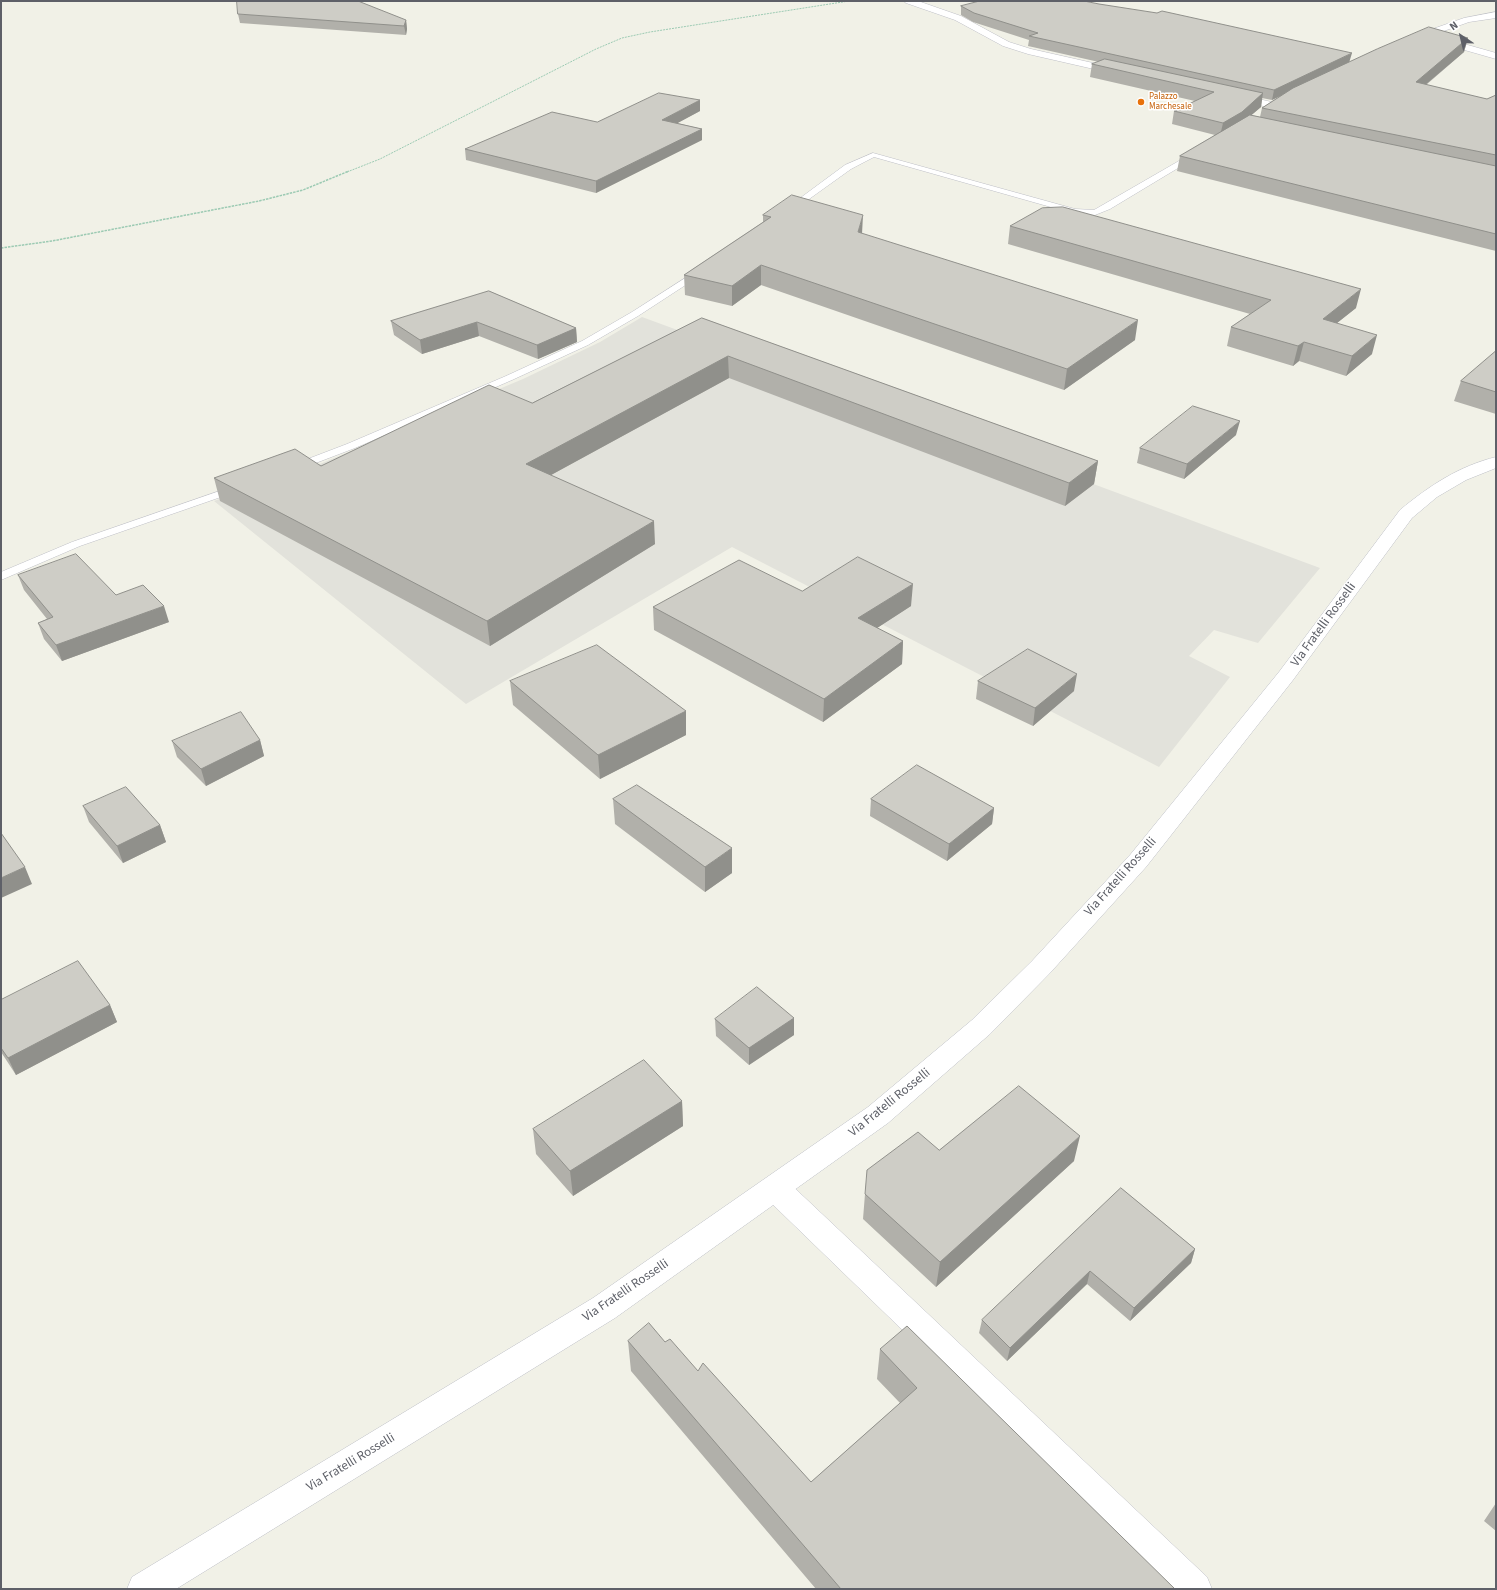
<!DOCTYPE html>
<style>
body{margin:0}
#map{position:relative;width:1497px;height:1590px;overflow:hidden;background:#f1f1e7;font-family:"Source Sans 3",sans-serif}
canvas{display:block}
.frame{position:absolute;inset:0;border:2px solid #5e6068;pointer-events:none}
.north{position:absolute;left:1441px;top:16px;width:40px;height:40px;-webkit-text-stroke:3px #fff;paint-order:stroke;rotate:325deg;font-size:11px;font-weight:700;line-height:16px;text-align:center;color:#5e6068}
.north::after{content:'';display:block;margin:auto;width:14px;height:18px;background:#5e6068;clip-path:polygon(50% 0,100% 100%,50% 72%,0 100%)}
</style>
<div id="map">
<canvas width="1497" height="1590"></canvas>
<div class="frame"></div>
<div class="north">N</div>
</div>
<script>
const g = document.querySelector('canvas').getContext('2d');
g.lineJoin = 'round';
function fill(path, color) { g.fillStyle = color; g.fill(path, 'evenodd'); }
function stroke(path, color, width, dash) { g.strokeStyle = color; g.lineWidth = width; g.lineCap = dash ? 'butt' : 'round'; g.setLineDash(dash || []); g.stroke(path); }
function drawText(font, color, halo, rows, align = 'center') {
  g.font = font + ' "Source Sans 3",sans-serif'; g.lineWidth = 3; g.setLineDash([]); g.textBaseline = 'middle'; g.strokeStyle = halo; g.fillStyle = color; for (const [text, x, y, turn = 0] of rows) {
    g.save(); g.translate(x, y); g.rotate((+turn || 0) * Math.PI / 180); g.textAlign = isNaN(turn) ? turn : align; if (halo) g.strokeText(text, 0, 0); g.fillText(text, 0, 0); g.restore();
  }
}
fill(new Path2D(`
 M642 317 702 339 1320 568 1258 643 1214 630 1189 656 1230 677 1159 767 732 547 466 704 214 501 308 469 523 379 600 342Z`), '#e2e2db');
const service = new Path2D(`
 M873 153 1075 209 1094 210 1191 154H1197L1198 156 1110 209 1095 215 1072 213 874 157 851 169 791 212H785L784 210 845 165Z
 M701 268 705 271 704 273 638 316 588 345 512 380 355 448 300 469 296 470 291 467 292 465 347 444 506 376 582 341 632 312Z
 M237 485 241 486 242 488 241 490 80 546 1 580V572L72 542Z`);
const minor = new Path2D(`
 M904 1H918L961 16 1009 42 1031 49 1124 70 1125 72 1120 75 1028 54 1003 46 955 20 906 3Z
 M1496 12V18L1469 22 1410 43 1405 40 1407 38 1464 18Z
 M1436 36 1496 53V59L1433 41 1431 39 1433 37Z
 M1232 93 1276 103 1277 105 1272 108 1228 98 1227 96 1228 94Z
 M775 1176 785 1179 1207 1577 1212 1589H1170L765 1197 761 1188 765 1179Z`);
const secondary = new Path2D(`
 M1496 457V468L1466 480 1437 497 1412 518 1293 680 1146 867 1050 973 990 1034 888 1123 615 1318 176 1589H127L132 1577 593 1298 868 1107 972 1020 1032 961 1130 855 1279 672 1400 510C1429 486 1459 466 1496 457Z`);
stroke(service, '#bebfc6', 1);
stroke(minor, '#bebfc6', 1);
stroke(secondary, '#bcbec5', 1);
stroke(new Path2D(`
 M347 172 380 159 596 49 622 38 650 32 849 1`), '#9ccab3', 1, [2, 1]);
stroke(new Path2D(`
 M1 248 52 241 259 201 303 190 349 171`), '#9ccab3', 1.5, [2.5, 1]);
fill(service, '#fff');
fill(minor, '#fff');
fill(secondary, '#fff');
fill(new Path2D(`
 M1099 4 1350 62 1468 38 1464 52 1426 85 1487 99 1496 95V251L1177 171 1180 156 1215 135 1172 124 1174 111 1195 101 1090 77 1092 64 1099 62 1028 46 1029 40 973 22 961 15V6ZM1280 96 1262 108 1260 117 1251 115 1261 107 1262 98 1272 100Z
 M238 14 406 20 407 29 406 35 240 23Z
 M700 111 677 123 702 129V140L596 193 466 160 465 149Z
 M763 215 862 234 1135 340 1064 390 761 285 732 306 685 295 684 275 763 222Z
 M1010 226 1356 308 1337 323 1372 354 1346 376 1299 361 1293 366 1227 346 1231 327 1250 314 1008 244Z
 M489 291 576 328 577 342 538 359 479 336 422 354 394 335 391 321Z
 M702 318 1098 461 1094 484 1065 506 729 378 551 475 655 544 490 646 220 501 214 478 321 466 532 403Z
 M1496 351V414L1454 401 1461 381Z
 M1236 435 1184 479 1137 463 1140 448Z
 M18 575 116 595 169 622 62 661 44 639 38 623 47 619 24 590Z
 M802 591 911 606 877 628 903 641 902 664 823 722 654 630 653 607Z
 M510 681 686 711V735L600 779 513 705Z
 M978 681 1074 691 1033 726 976 699Z
 M260 740 264 756 206 786 177 757 172 741Z
 M613 799 732 873 705 892 615 824Z
 M871 799 994 808 992 824 947 861 870 816Z
 M83 806 160 825 166 842 123 863 89 822Z
 M1 1000 110 1005 117 1022 16 1075 1 1052Z
 M794 1018V1035L749 1065 716 1036 715 1019Z
 M682 1101 683 1126 573 1196 536 1154 533 1129Z
 M939 1150 1074 1161 936 1287 863 1219 865 1194Z
 M1121 1188 1195 1249 1191 1263 1130 1321 1087 1284 1007 1361 979 1333 982 1320Z
 M628 1341 665 1342 698 1371 811 1482 900 1403 877 1379 880 1349 1175 1589H816L631 1371Z
 M1496 1503V1531L1484 1521Z`), '#b1b0aa');
fill(new Path2D(`
 M406 20 407 29 406 35 404 26Z
 M1468 38 1464 52 1412 96 1416 82Z
 M1352 53 1349 63 1272 100 1274 90Z
 M1263 93 1261 107 1240 125 1220 136 1223 123Z
 M700 100V111L663 131 662 120Z
 M702 129V140L596 193V181Z
 M863 215 862 234 858 232Z
 M761 265V285L732 306V286Z
 M1361 289 1356 308 1318 338 1323 319Z
 M1138 320 1135 340 1064 390 1067 369Z
 M477 322 479 336 422 354 420 340Z
 M576 328 577 342 538 359 537 345Z
 M1377 335 1372 354 1346 376 1352 356Z
 M1304 342 1299 361 1293 366 1298 346Z
 M728 356 729 378 529 487 526 464Z
 M1240 421 1236 435 1184 479 1187 464Z
 M1098 461 1094 484 1065 506 1069 483Z
 M654 521 655 544 490 646 487 621Z
 M913 584 911 606 857 641 858 618Z
 M164 606 169 622 62 661 56 645Z
 M903 641 902 664 823 722 824 699Z
 M1077 674 1074 691 1033 726 1035 708Z
 M686 711V735L600 779 598 755Z
 M260 740 264 756 206 786 201 769Z
 M994 808 992 824 947 861 949 844Z
 M160 825 166 842 123 863 117 846Z
 M732 848V873L705 892V867Z
 M25 867 32 884 1 898V878Z
 M110 1005 117 1022 16 1075 8 1058Z
 M794 1018V1035L749 1065V1048Z
 M682 1101 683 1126 573 1196 570 1171Z
 M1080 1136 1074 1161 936 1287 940 1262Z
 M1195 1249 1191 1263 1130 1321 1134 1308Z
 M1090 1271 1087 1284 1007 1361 1010 1348Z`), '#90908b');
const building = new Path2D(`
 M237 1H358L406 20 404 26 238 14Z
 M980 1H1084L1099 4 1157 13 1162 11 1352 53 1274 90 1029 36 1038 33 974 13 961 6Z
 M1429 27 1468 38 1416 82 1487 99 1496 95V155L1262 108 1293 88 1377 49Z
 M1105 59 1263 93 1242 112 1223 123 1174 111 1214 92 1092 64Z
 M659 93 700 100 662 120 702 129 596 181 465 149 552 112 597 122Z
 M1250 115 1496 166V234L1180 156Z
 M792 195 863 215 858 232 1138 320 1067 369 761 265 732 286 684 275 771 217 763 215Z
 M1063 207 1361 289 1323 319 1377 335 1352 356 1304 342 1298 346 1231 327 1271 300 1010 226 1042 208Z
 M489 291 576 328 537 345 477 322 420 340 391 321Z
 M702 318 1098 461 1069 483 728 356 526 464 654 521 487 621 214 478 295 449 321 466 489 385 532 403Z
 M1496 351V392L1461 381Z
 M1193 406 1240 421 1187 464 1140 448Z
 M76 554 116 595 143 585 164 606 56 645 38 623 53 617 18 575Z
 M858 557 913 584 858 618 903 641 824 699 653 607 739 560 802 591Z
 M597 645 686 711 598 755 510 681Z
 M1028 649 1077 674 1035 708 978 681Z
 M241 712 260 740 201 769 172 741Z
 M917 765 994 808 949 844 871 799Z
 M637 785 732 848 705 867 613 799Z
 M126 787 160 825 117 846 83 806Z
 M1 833 25 867 1 878Z
 M78 961 110 1005 8 1058 1 1048V1000Z
 M757 987 794 1018 749 1048 715 1019Z
 M644 1060 682 1101 570 1171 533 1129Z
 M1019 1086 1080 1136 940 1262 865 1194 867 1170 918 1132 939 1150Z
 M1121 1188 1195 1249 1134 1308 1090 1271 1010 1348 982 1320Z
 M649 1323 665 1342 670 1339 698 1371 703 1363 811 1482 917 1388 880 1349 907 1326 1175 1589H841L628 1341Z`);
fill(building, '#cecdc6');
stroke(building, '#90908b', 1);
for (const [x, y, r, color] of [
 [1141,102,4,"#e8710a"]
]) { const dot = new Path2D(); dot.arc(x, y, r, 0, 2 * Math.PI); g.fillStyle = color; g.fill(dot); stroke(dot, '#fff', 1.5); }
drawText('9px', '#c56008', '#fff', [
 ["Palazzo",1149,97],
 ["Marchesale",1149,107]
], 'left');
drawText('13px', '#5e6068', '#fff', [
 ["Via Fratelli Rosselli",1324,625,-54],
 ["Via Fratelli Rosselli",1121,877,-48],
 ["Via Fratelli Rosselli",890,1103,-39],
 ["Via Fratelli Rosselli",626,1291,-34],
 ["Via Fratelli Rosselli",351,1463,-31]
]);
</script>
